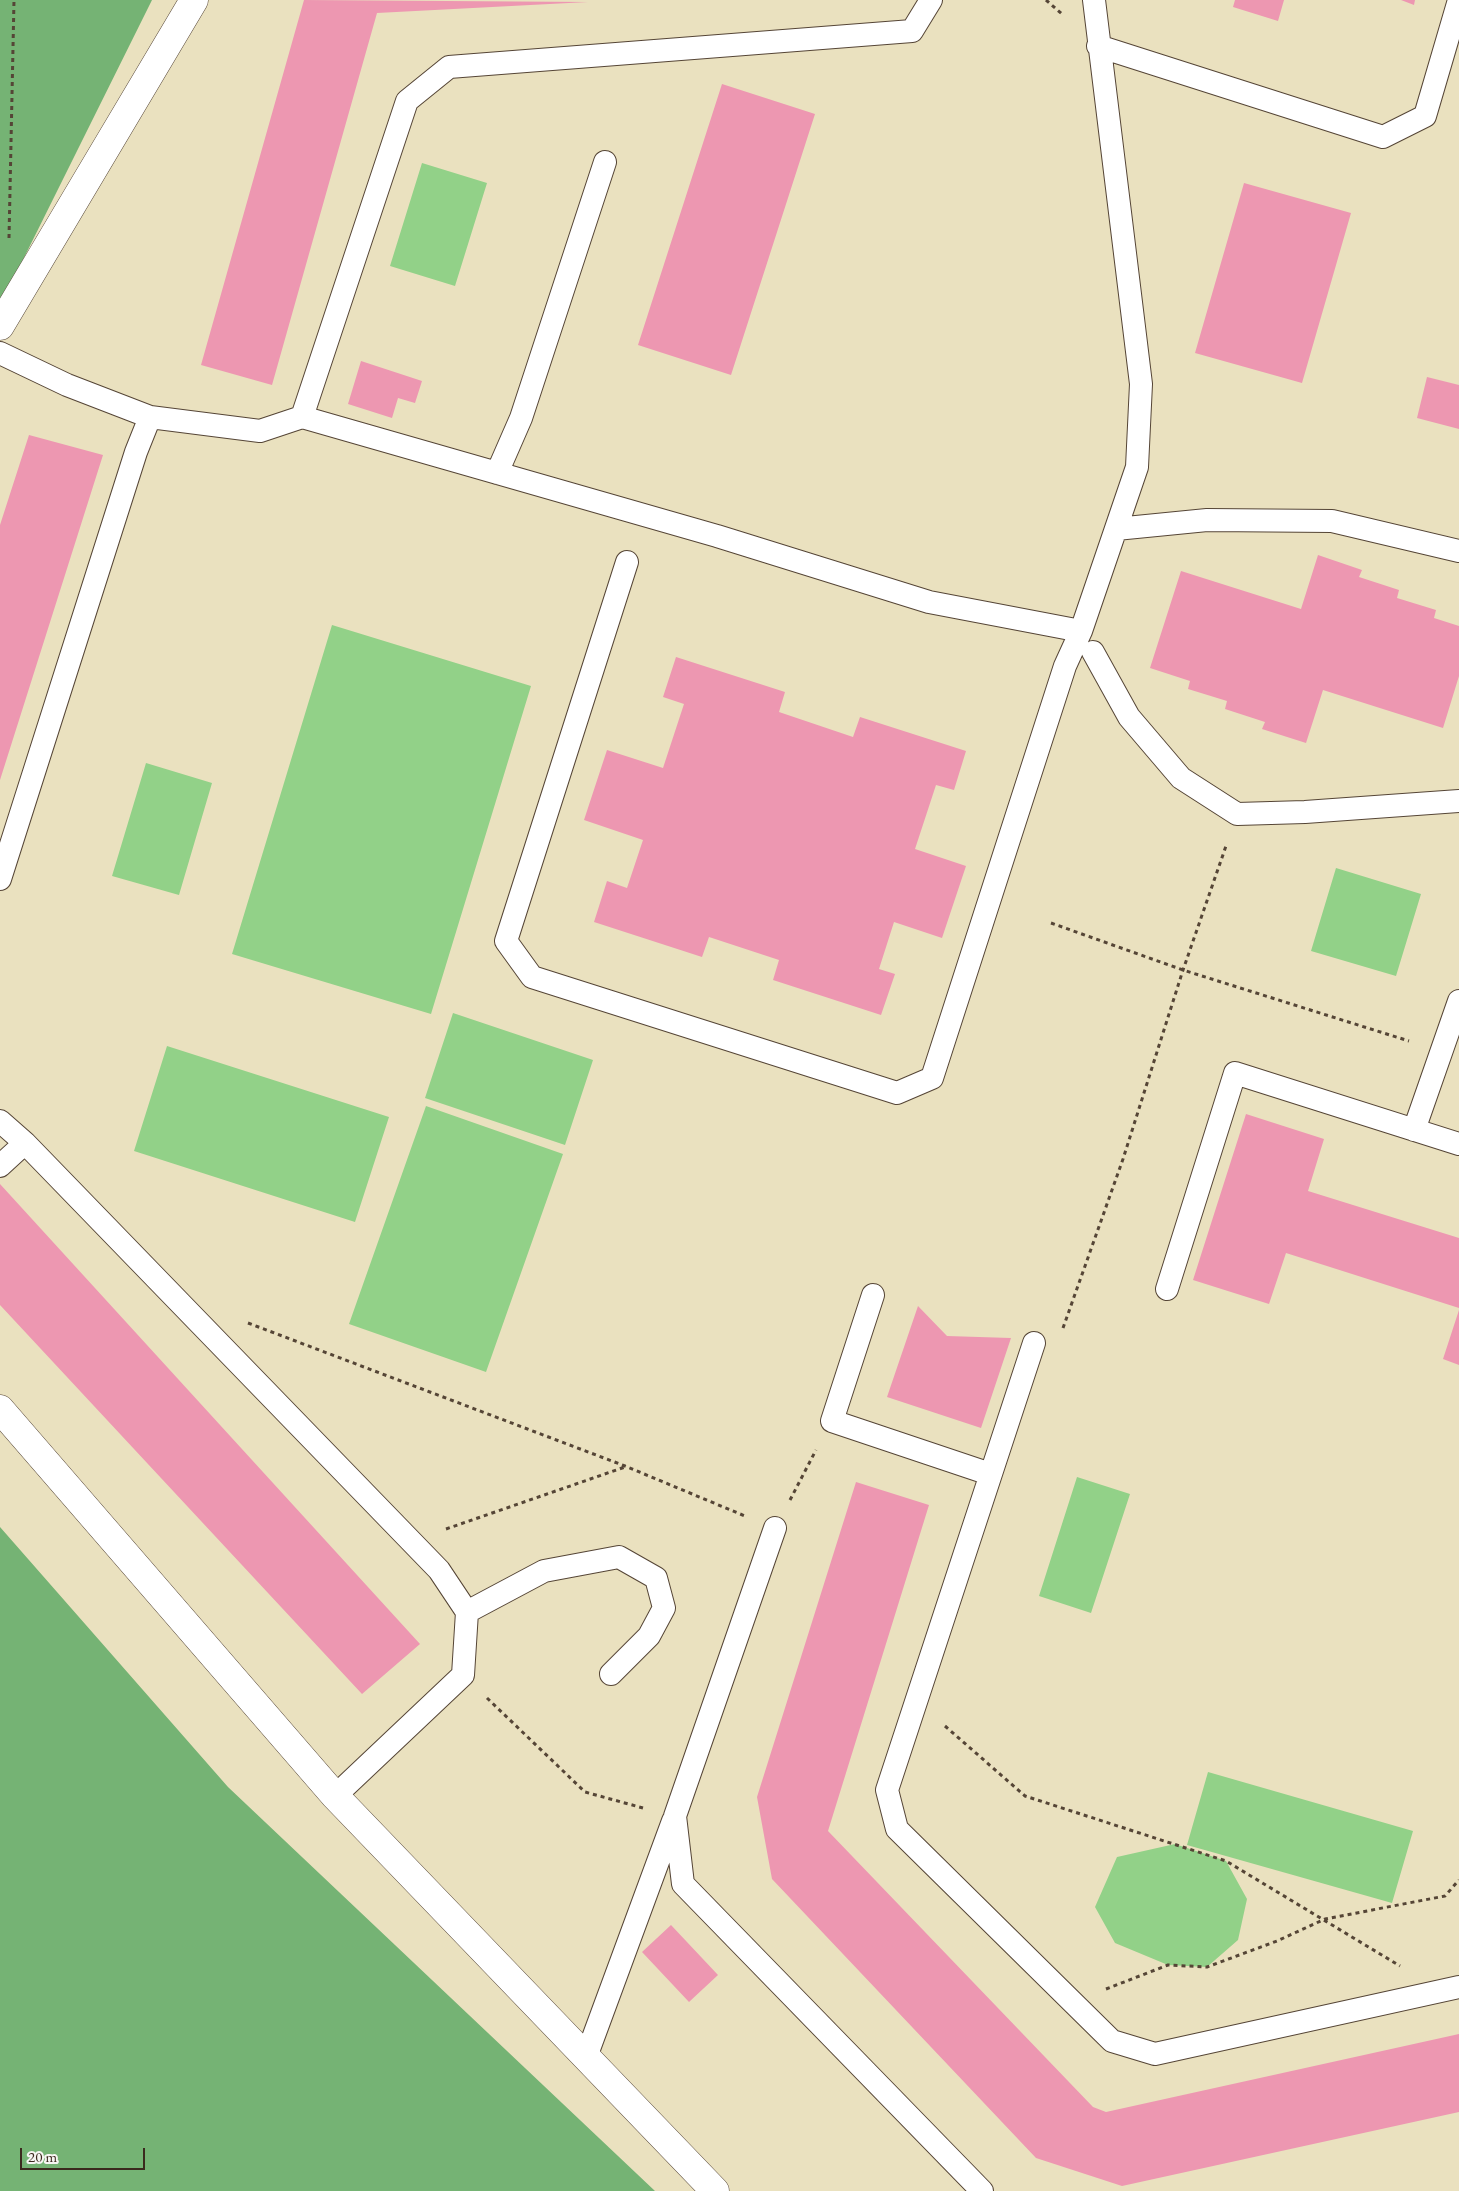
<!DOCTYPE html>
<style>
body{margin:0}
#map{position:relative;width:1459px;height:2191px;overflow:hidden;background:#eae1bf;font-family:"EB Garamond",serif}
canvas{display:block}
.scale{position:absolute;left:20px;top:2148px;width:125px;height:22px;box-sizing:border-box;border:2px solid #3b2a1e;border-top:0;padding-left:6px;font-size:15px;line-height:18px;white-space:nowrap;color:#3b2a1e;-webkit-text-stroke:4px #f6f6f2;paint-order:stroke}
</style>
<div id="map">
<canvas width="1459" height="2191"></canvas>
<div class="scale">20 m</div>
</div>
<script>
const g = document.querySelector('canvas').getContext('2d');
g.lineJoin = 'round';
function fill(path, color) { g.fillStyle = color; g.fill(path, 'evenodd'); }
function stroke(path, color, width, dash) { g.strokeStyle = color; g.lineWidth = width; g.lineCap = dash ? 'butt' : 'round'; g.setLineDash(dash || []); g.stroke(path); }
fill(new Path2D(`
 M422 163 487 183 455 286 390 266Z
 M332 625 531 686 431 1014 232 954Z
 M146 763 212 783 179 895 112 876Z
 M1336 868 1421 894 1396 976 1311 951Z
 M453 1013 593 1060 565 1145 425 1098Z
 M167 1046 389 1117 355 1222 134 1151Z
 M426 1106 563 1154 486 1372 349 1324Z
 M1077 1477 1130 1494 1091 1613 1039 1596Z
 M1208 1772 1413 1831 1392 1903 1187 1845Z
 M1175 1844 1226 1861 1247 1899 1238 1940 1207 1967 1168 1965 1115 1943 1095 1907 1117 1857Z`), '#92d188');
fill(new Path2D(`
 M0 0H152L0 306Z
 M0 1527 228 1787 655 2191H0Z`), '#75b374');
fill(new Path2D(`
 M304 0 588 2 377 13 272 385 201 365Z
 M1235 0H1284L1278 21 1233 7Z
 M1401 0H1415L1414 5Z
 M722 84 815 114 731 375 638 345Z
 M1244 183 1351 213 1302 383 1195 353Z
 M361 361 422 381 415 403 398 398 392 418 348 404Z
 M1427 377 1459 385V429L1417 418Z
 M29 435 103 455 0 780V525Z
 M1318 555 1362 570 1359 577 1399 590 1397 598 1436 610 1434 618 1459 626V676L1443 728 1323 690 1306 743 1262 729 1265 722 1225 709 1227 701 1188 689 1190 681 1150 668 1181 571 1301 609Z
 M676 657 785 692 779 712 853 737 860 717 966 751 954 790 936 785 915 849 966 866 942 938 894 922 879 969 895 974 881 1015 773 980 779 960 709 937 702 957 594 922 607 881 627 888 643 840 584 820 607 750 663 768 684 704 663 697Z
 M1246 1114 1324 1139 1308 1191 1459 1238V1308L1286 1253 1269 1304 1193 1280Z
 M0 1184 420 1644 362 1694 0 1305Z
 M918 1306 947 1336 1011 1338 981 1428 887 1397Z
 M1459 1310V1365L1443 1359Z
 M856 1482 929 1505 828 1831 1093 2107 1106 2112 1459 2034V2112L1122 2186 1036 2158 772 1879 757 1797Z
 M671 1925 718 1975 689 2002 642 1952Z`), '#ed97b1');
const service = new Path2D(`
 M1098 46 1383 137 1425 116 1459 0
 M0 353 67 385 150 417 260 431 302 417 717 536 929 602 1081 631
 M302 417 407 101 449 67 912 31 931 0
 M497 473 521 418 605 162
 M1116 529 1207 520 1332 521 1459 551
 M627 562 506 941 532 977 897 1093 932 1078 1065 666 1081 631 1137 467 1141 384 1094 0
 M1093 652 1129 717 1181 778 1237 814 1305 812 1459 801
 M0 879 136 452 150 417
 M0 1121 25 1143 439 1570 467 1612 463 1675 335 1796
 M1414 1130 1459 1001
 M0 1166 25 1143
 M1167 1289 1235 1073 1459 1144
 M873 1295 832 1421 990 1474
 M1034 1343 887 1790 897 1829 1112 2041 1155 2054 1459 1987
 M775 1528 675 1816 683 1884 982 2191
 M467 1612 544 1571 619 1557 656 1578 664 1608 649 1636 611 1674
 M586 2057 673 1821`);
const minor = new Path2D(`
 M0 326 194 0
 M0 1409 335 1796 715 2191`);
stroke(service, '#554536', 24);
stroke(minor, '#554536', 29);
stroke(new Path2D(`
 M1046 0 1062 14
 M9 238 14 0
 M1051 923 1183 970 1409 1041
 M248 1323 625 1466 745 1516
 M1063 1328 1123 1159 1183 970 1226 846
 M790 1500 816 1450
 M446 1529 625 1467
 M487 1698 585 1792 643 1808
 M945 1726 1025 1796 1226 1861 1400 1966
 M1106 1989 1168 1965 1207 1967 1277 1941 1325 1919 1445 1896 1459 1880`), '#554536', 3, [4, 4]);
stroke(service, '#fff', 22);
stroke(minor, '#fff', 28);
</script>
